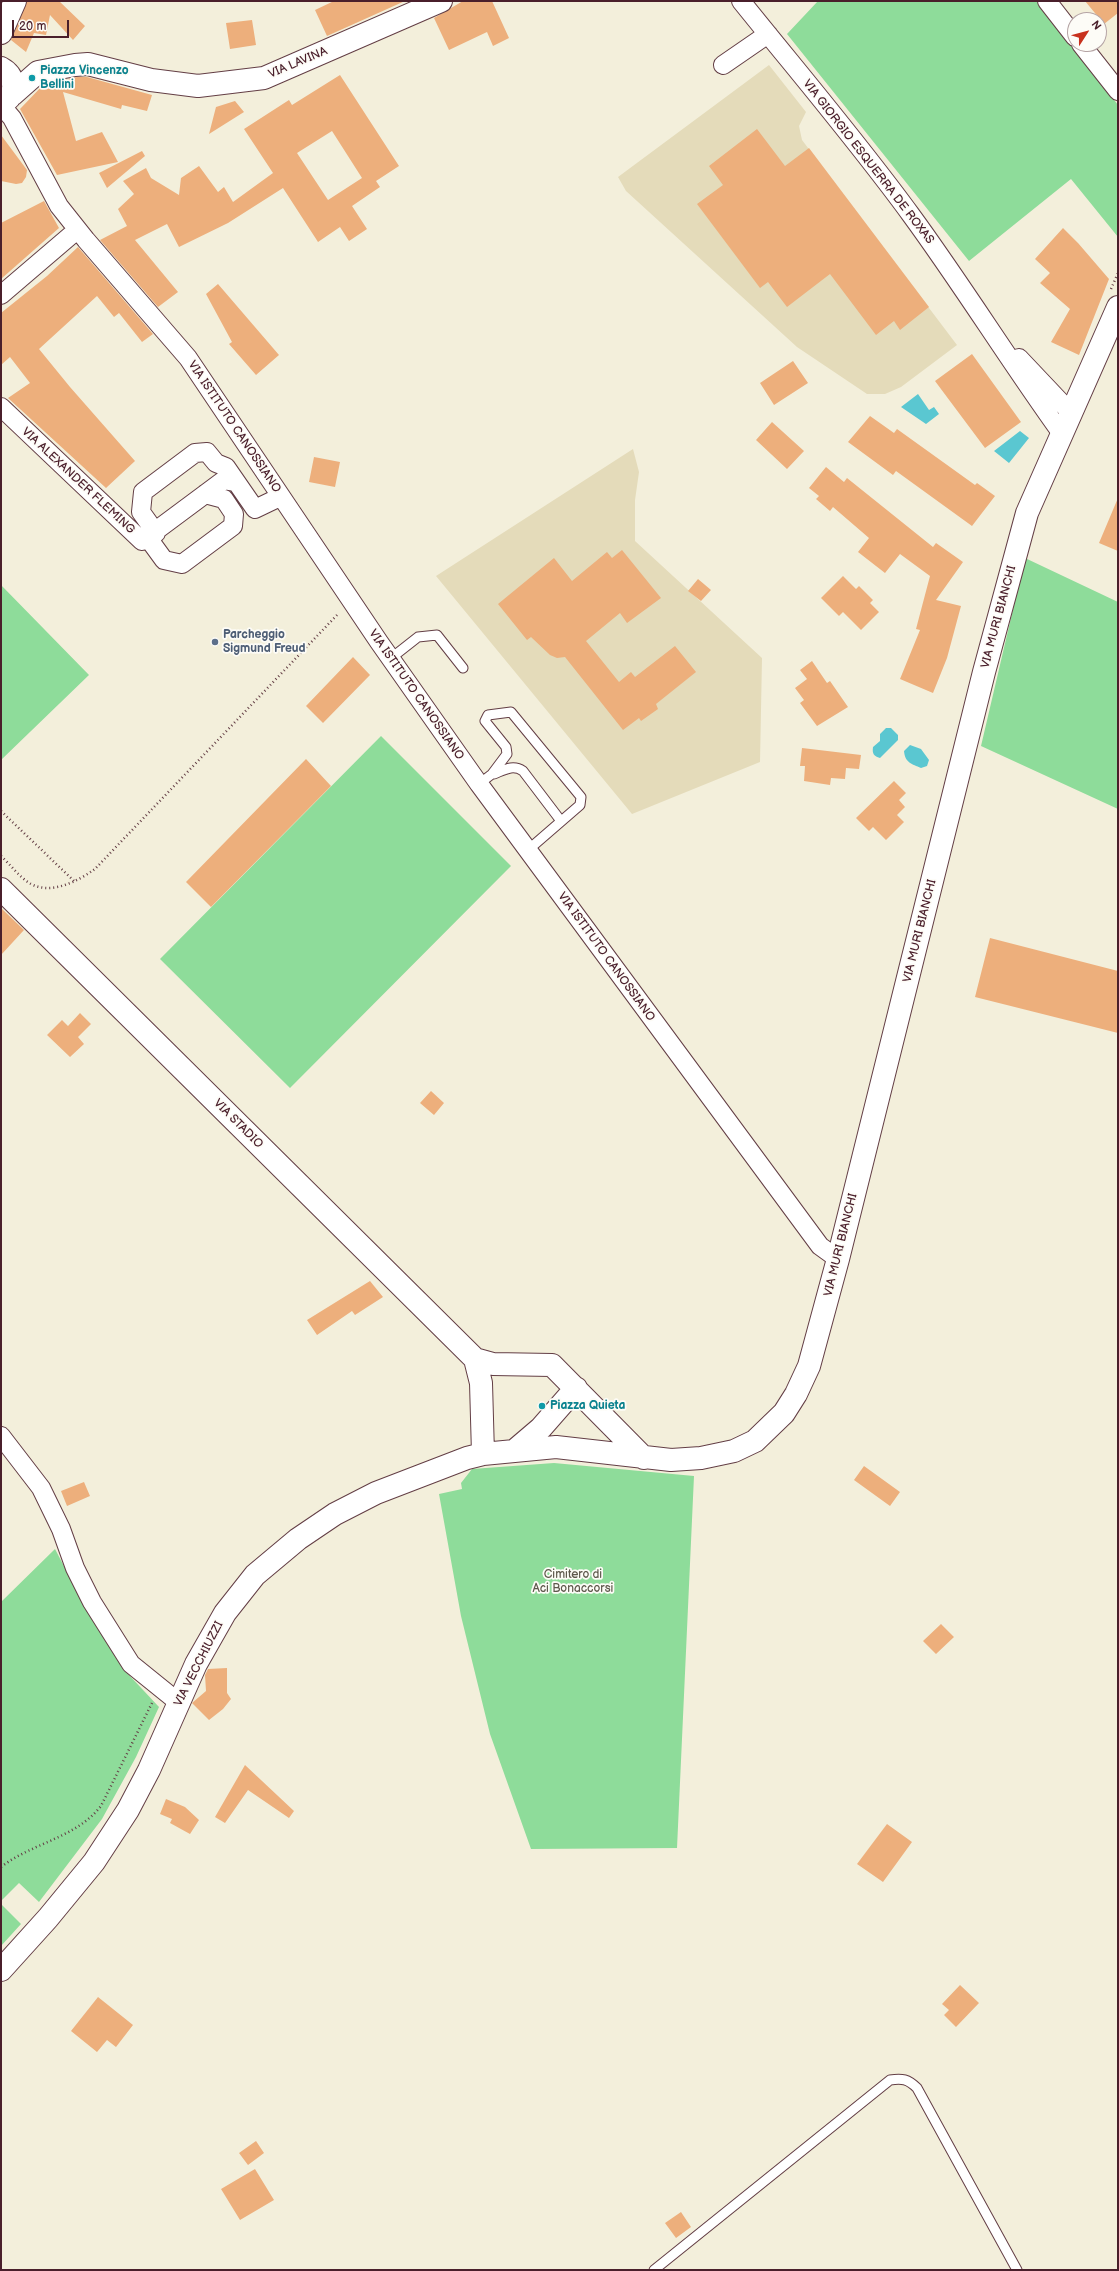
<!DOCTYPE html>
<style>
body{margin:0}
#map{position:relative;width:1119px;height:2271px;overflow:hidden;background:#f3efdb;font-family:"Balsamiq Sans",sans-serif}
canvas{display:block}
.frame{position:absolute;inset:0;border:2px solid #4a1f2b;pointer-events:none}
.north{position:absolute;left:1067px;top:12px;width:40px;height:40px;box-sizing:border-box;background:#fdfcf7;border:1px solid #b5a4a5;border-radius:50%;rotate:54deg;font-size:11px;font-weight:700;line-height:16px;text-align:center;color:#4a1f2b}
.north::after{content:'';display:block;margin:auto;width:14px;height:18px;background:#c8321e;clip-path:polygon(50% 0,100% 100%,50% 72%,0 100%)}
.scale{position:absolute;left:12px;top:20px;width:57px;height:18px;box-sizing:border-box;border:2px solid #4a1f2b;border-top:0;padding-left:5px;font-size:12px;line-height:14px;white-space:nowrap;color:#4a1f2b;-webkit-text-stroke:3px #fdfcf7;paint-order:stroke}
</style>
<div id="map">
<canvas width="1119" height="2271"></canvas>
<div class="frame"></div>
<div class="north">N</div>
<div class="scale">20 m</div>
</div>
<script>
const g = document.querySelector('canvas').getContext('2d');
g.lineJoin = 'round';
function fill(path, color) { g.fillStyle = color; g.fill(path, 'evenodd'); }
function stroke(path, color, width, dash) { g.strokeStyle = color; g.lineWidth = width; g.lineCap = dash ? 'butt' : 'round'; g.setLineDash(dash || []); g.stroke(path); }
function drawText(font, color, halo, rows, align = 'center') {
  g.font = font + ' "Balsamiq Sans",sans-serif'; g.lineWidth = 3.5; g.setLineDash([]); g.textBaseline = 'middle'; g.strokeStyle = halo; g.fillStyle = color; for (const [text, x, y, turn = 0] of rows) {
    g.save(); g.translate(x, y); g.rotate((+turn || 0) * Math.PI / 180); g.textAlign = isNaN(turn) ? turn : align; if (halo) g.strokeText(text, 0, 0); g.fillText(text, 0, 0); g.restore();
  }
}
fill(new Path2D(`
 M769 65 806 112 799 126 802 140 957 345 901 387 885 394H867L797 347 626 191 618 177Z
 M633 449 639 472 635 500V541L762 658 760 762 632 814 436 576Z`), '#e4dbba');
fill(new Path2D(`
 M818 1H1038L1118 105V237L1071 179 969 261 787 34Z
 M1025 558 1118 602V809L981 746Z
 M1 585 89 675 1 760Z
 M381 736 511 866 290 1088 160 959Z
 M554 1463 694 1476 677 1848 531 1849 490 1734 461 1616 439 1494 462 1489 461 1483 472 1469Z
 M55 1549 85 1606 129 1675 159 1707 136 1757 102 1819 39 1902 19 1883 1 1901V1602Z
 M1 1904 21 1924 1 1946Z`), '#8edc9a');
fill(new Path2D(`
 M918 394 929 410 934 407 939 414 926 424 901 407Z
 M1020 431 1029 438 1009 463 994 451Z
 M886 728H891L898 735V740L880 758C874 756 872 754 873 747L880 741V734Z
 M910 745 921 749 929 760 927 766 921 768C912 764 905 763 904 751Z`), '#5ac7d1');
fill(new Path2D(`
 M27 1H59L85 26 73 40 50 15 46 35 34 33 26 52 11 40Z
 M334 1H405L327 36 315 10Z
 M463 1H492L509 38 493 46 487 32 449 50 434 18Z
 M1085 1H1118V13L1104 24Z
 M252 20 256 45 230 49 226 23Z
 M340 75 399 166 376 181 380 187 352 206 367 229 349 241 340 227 318 242 283 188 228 223 179 247 167 224 135 240 178 292 158 307 100 240 127 226 118 209 134 194 123 181 146 168 151 178 179 195 181 178 199 166 218 192 224 187 233 202 273 173 244 129 289 100 292 105ZM332 131 362 178 328 200 297 153Z
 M77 77H87L152 95 147 111 122 105 121 109 63 92 76 141 102 132 118 162 57 175 20 109 44 84Z
 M235 101 244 112 209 134 216 107Z
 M757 129 785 166 809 148 929 307 900 330 894 321 876 335 830 274 787 307 768 282 760 288 697 204 723 185 709 166Z
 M1 135 27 170 26 177 22 183 16 184 1 181Z
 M142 151 145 156 107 188 99 173Z
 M44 201 59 228 1 279V223Z
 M1063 228 1078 243 1109 279 1079 355 1051 342 1070 309 1040 283 1050 273 1035 259Z
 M78 247 153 334 142 342 119 313 114 317 97 296 39 349 70 387 135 461 106 488 8 398 30 383 10 357 1 365V313L47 276Z
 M218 284 279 355 256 375 229 344 232 342 206 294Z
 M972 354 1021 422 985 448 935 381Z
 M793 361 808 383 774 405 760 383Z
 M870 416 894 433 897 429 975 485 977 483 995 496 972 526 896 471 893 475 848 442Z
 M772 422 804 451 787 469 756 440Z
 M314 457 340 462 335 487 309 482Z
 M826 467 844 482 847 478 933 547 936 543 963 562 936 600 961 606 947 658 933 693 900 679 920 630 916 629 930 576 900 554 885 573 858 552 869 538 833 507 830 511 816 499 819 496 809 488Z
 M1118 498V551L1099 543Z
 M622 550 661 598 627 623 620 613 586 641 619 682 631 672 635 677 675 646 696 672 656 704 658 709 641 721 639 718 623 730 565 657 557 658 550 655 531 637 527 640 498 604 554 558 572 581 607 552 612 558Z
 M843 576 856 589 859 586 873 600 870 603 879 612 861 630 843 612 839 616 821 598Z
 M698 579 711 590 701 601 688 591Z
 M353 657 370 675 323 723 306 706Z
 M812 661 827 683 830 681 848 707 817 726 800 703 804 700 795 688 807 679 800 670Z
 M802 748 861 755 859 769 846 768 845 779 831 778 830 785 804 781 805 766H800Z
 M306 759 331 786 211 907 186 882Z
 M894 781 906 793 899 800 905 807 897 815 904 822 886 840 873 827 869 831 856 818Z
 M1 908 24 930 1 955Z
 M990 938 1118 971V1033L975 997Z
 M80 1013 91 1024 78 1037 84 1044 70 1057 47 1035 62 1020 68 1026Z
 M431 1091 444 1103 434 1115 420 1103Z
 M370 1281 383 1297 355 1315 352 1311 317 1335 307 1320Z
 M864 1466 900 1492 890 1506 854 1480Z
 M84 1482 90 1496 67 1506 61 1491Z
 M941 1624 954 1637 936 1654 923 1641Z
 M227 1668V1693L231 1699 223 1709 209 1720 192 1703 206 1691 205 1675 208 1669Z
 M245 1765 294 1811 289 1818 248 1790 225 1823 215 1817Z
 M166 1799 185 1807 199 1820 190 1834 170 1823 172 1819 160 1814Z
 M887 1824 912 1842 883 1882 857 1864Z
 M960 1985 979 2003 956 2027 944 2015 949 2010 942 2004Z
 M98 1997 133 2025 116 2047 107 2040 97 2052 71 2031Z
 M256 2141 264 2153 248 2165 239 2153Z
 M255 2169 274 2200 240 2220 221 2189Z
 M681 2212 691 2227 676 2238 665 2223Z`), '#edaf7c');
const lane = new Path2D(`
 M390 659 418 637 437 635 463 668
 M494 774C504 770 513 764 523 771L561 821
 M479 784 492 774 507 754 506 747 485 721 488 715 511 712 581 797 580 805 528 850
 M654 2270 890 2080C902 2078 908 2079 917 2088L1017 2270`);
const street = new Path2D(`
 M741 1C798 72 857 141 911 215 963 286 1010 362 1062 434
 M1047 1 1075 37
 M1081 44 1118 91
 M723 65 768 34
 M1 108 6 111 12 118 59 206 86 240 188 358 379 642 479 784 820 1246 838 1259
 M1 295 77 230
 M1019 358 1071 413
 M1 407 142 541 224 480 236 482
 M156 533 141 512 143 492 195 453 207 452 216 463 226 467 255 509 280 497
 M148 538 164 560 182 564 233 526 234 514 224 499 205 494
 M1 1436 41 1488 61 1529 75 1568 92 1602 131 1664 178 1702`);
const secondary = new Path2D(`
 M1 33 15 1
 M1 68C14 75 18 91 6 101
 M12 95 38 72 75 65 88 64 151 80 198 86 264 78 441 1
 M1 889 475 1359 493 1364 552 1365 644 1458
 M475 1359 481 1383 483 1454
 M514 1451 541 1428 576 1388
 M1 1970 48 1918 94 1862 128 1810 149 1770 196 1664 225 1613 255 1575 298 1539 335 1514 376 1493 467 1458 483 1454 556 1447 671 1460 701 1458 734 1451 755 1441 784 1413 796 1394 809 1366 838 1259 984 672 1027 513 1118 307`);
stroke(lane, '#633e45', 11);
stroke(street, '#633e45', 20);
stroke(secondary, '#633e45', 24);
stroke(new Path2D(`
 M1111 289 1118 273
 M1 811 74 881
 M1 856C10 864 20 878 31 884 52 895 78 881 95 869L338 614
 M1 1867C32 1843 76 1838 101 1806L152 1703`), '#633e45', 2.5, [1, 3]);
stroke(lane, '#fff', 9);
stroke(street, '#fff', 18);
stroke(secondary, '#fff', 22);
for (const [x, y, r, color] of [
 [32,78,4,"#0f9aa8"],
 [215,642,4,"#5c6f8a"],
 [542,1406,4,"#0f9aa8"]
]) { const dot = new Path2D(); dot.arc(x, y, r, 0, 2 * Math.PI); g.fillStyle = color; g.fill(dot); stroke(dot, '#fdfcf7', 1.5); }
drawText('12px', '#4a1f2b', '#fdfcf7', [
 ["VIA LAVINA",298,63,-23],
 ["VIA GIORGIO ESQUERRA DE ROXAS",868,162,52],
 ["VIA ISTITUTO CANOSSIANO",234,427,56],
 ["VIA ALEXANDER FLEMING",78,481,43],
 ["VIA MURI BIANCHI",999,617,-75],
 ["VIA ISTITUTO CANOSSIANO",416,695,55],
 ["VIA MURI BIANCHI",920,931,-76],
 ["VIA ISTITUTO CANOSSIANO",606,957,54],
 ["VIA STADIO",238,1124,45],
 ["VIA MURI BIANCHI",841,1245,-76],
 ["VIA VECCHIUZZI",199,1664,-63]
]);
drawText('bold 12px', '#0d838f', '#fdfcf7', [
 ["Piazza Vincenzo",40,71],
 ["Bellini",40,85],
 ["Piazza Quieta",550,1406]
], 'left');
drawText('bold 12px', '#4e5e75', '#fdfcf7', [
 ["Parcheggio",223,635],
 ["Sigmund Freud",223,649]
], 'left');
drawText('12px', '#5e584c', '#fdfcf7', [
 ["Cimitero di",573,1575],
 ["Aci Bonaccorsi",573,1589]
]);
</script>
